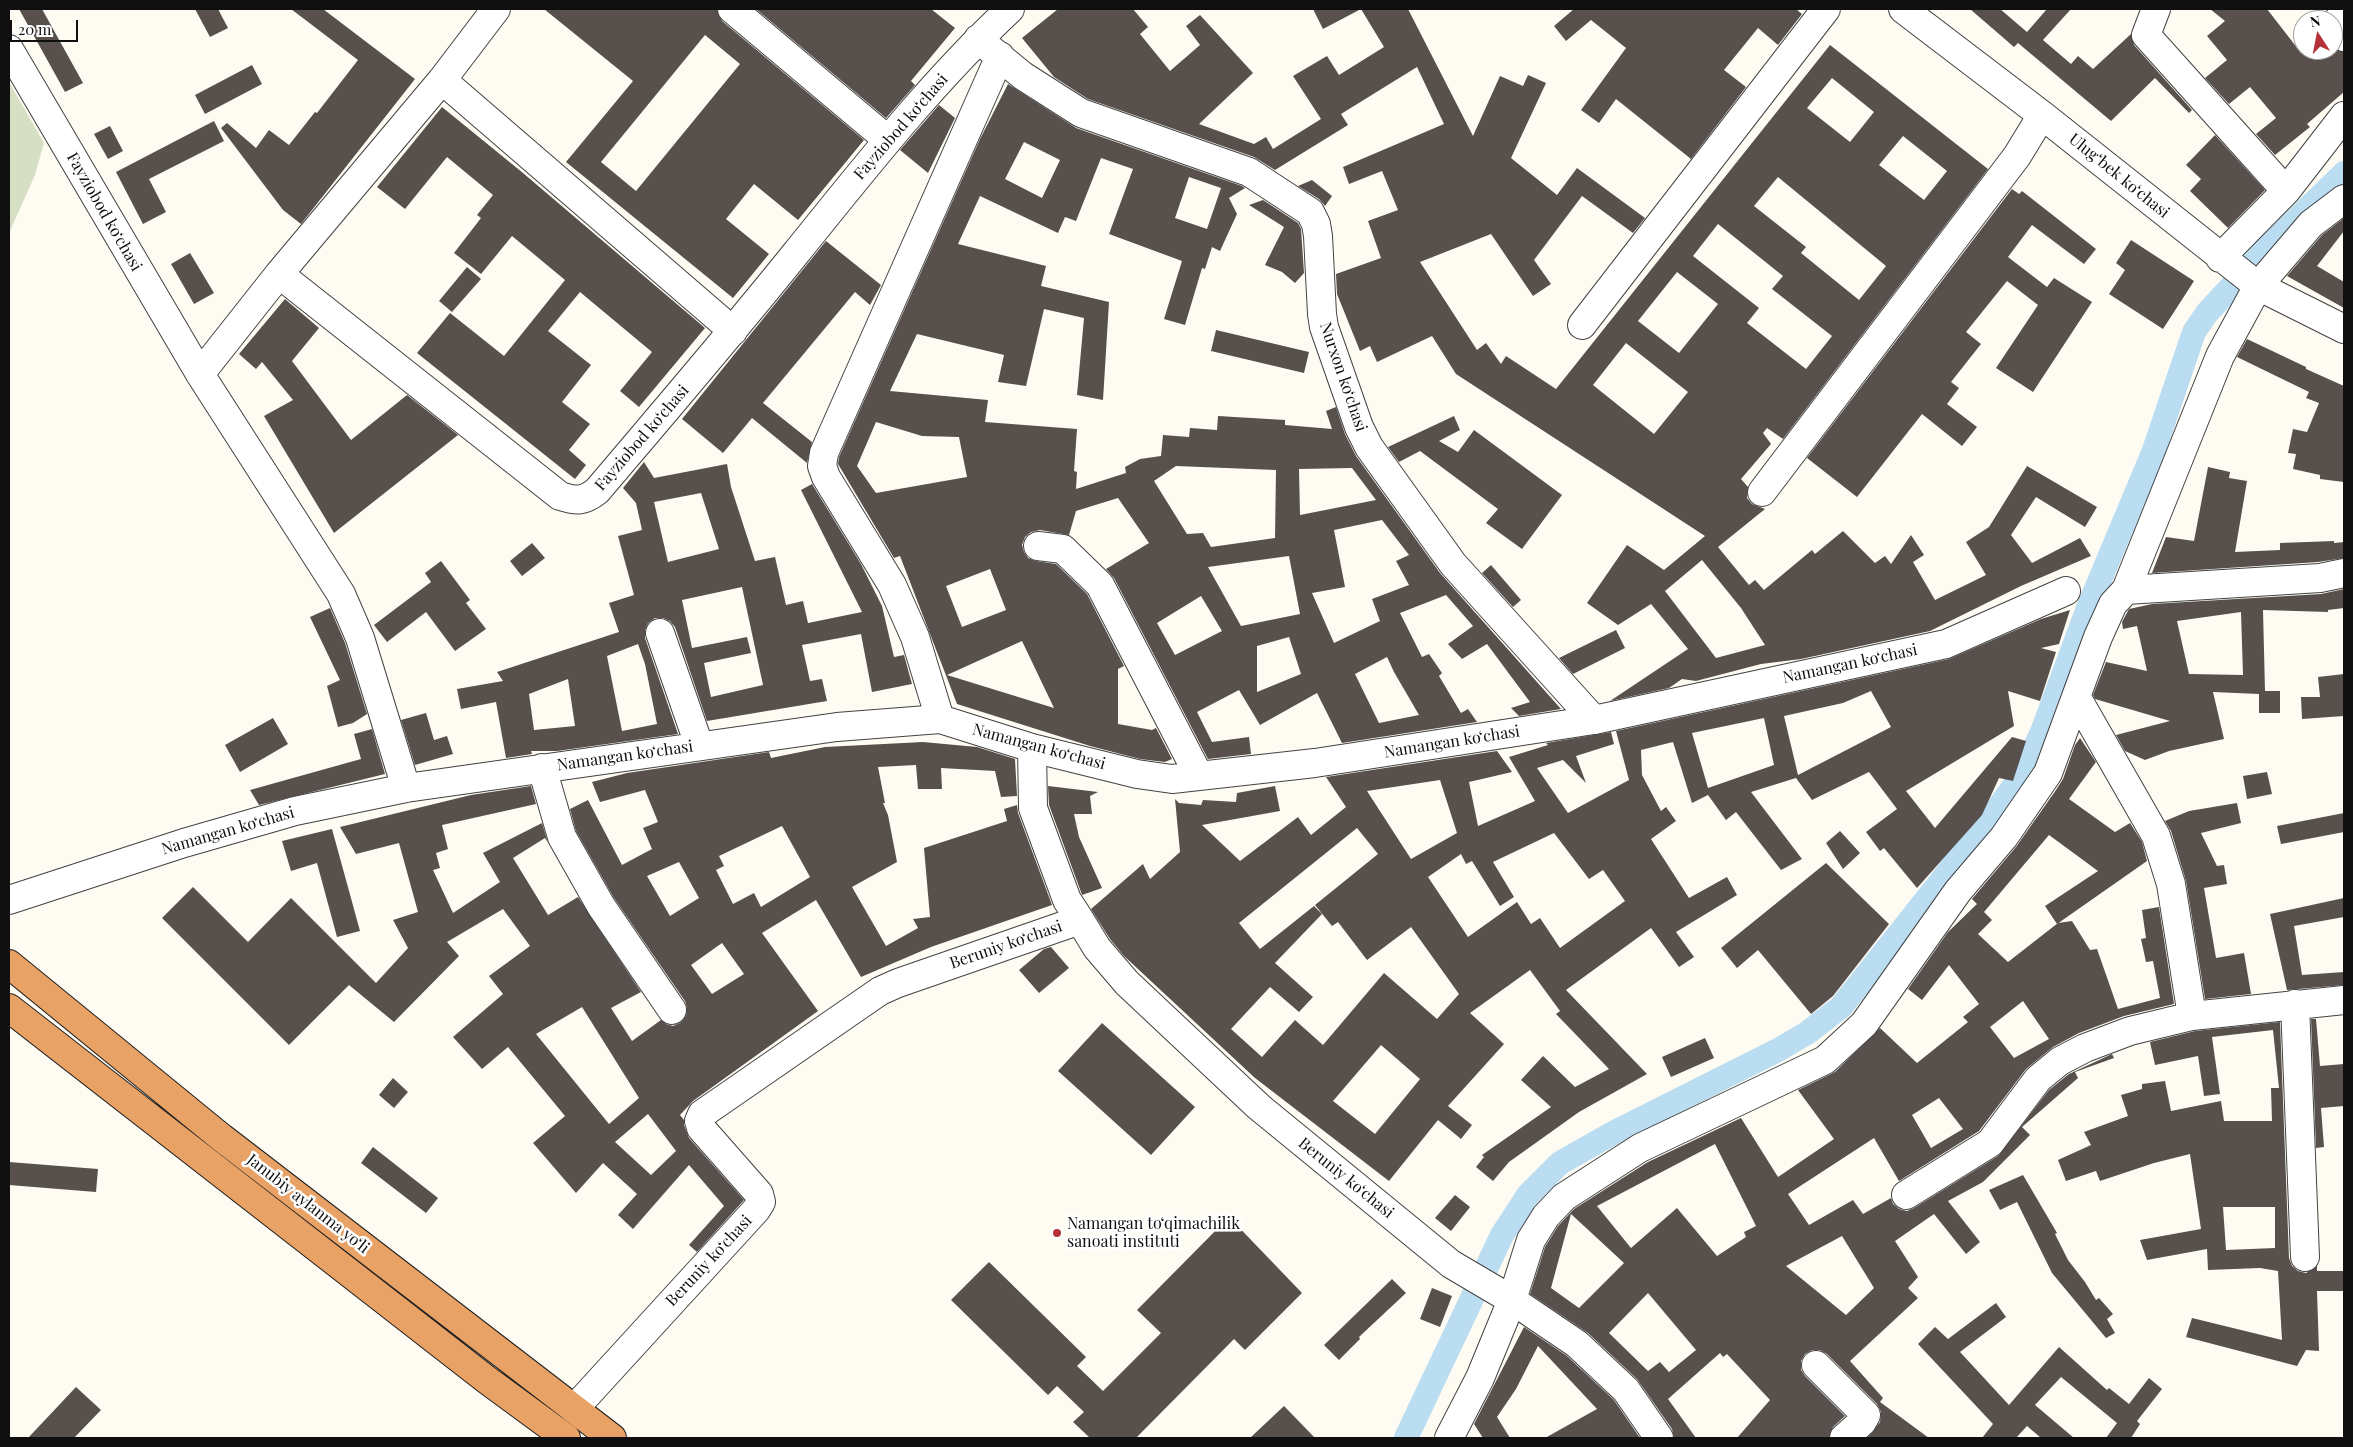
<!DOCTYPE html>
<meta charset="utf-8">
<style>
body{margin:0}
#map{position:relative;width:2353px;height:1447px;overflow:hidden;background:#fefcf2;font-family:"Playfair Display",serif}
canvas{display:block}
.frame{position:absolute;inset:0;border:10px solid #0f0f0f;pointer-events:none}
.north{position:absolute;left:2293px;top:10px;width:50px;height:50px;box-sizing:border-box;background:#fff;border:1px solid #9f9f9f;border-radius:50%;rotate:349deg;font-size:14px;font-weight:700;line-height:20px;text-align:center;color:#0f0f0f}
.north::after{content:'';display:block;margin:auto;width:18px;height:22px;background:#b43137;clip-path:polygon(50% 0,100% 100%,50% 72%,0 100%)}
.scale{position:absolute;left:10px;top:20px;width:68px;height:22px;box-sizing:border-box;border:2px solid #0f0f0f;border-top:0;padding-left:6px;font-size:15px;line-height:18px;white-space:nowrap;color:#0f0f0f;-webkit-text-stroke:4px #fff;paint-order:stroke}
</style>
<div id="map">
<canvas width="2353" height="1447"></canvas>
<div class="frame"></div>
<div class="north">N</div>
<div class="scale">20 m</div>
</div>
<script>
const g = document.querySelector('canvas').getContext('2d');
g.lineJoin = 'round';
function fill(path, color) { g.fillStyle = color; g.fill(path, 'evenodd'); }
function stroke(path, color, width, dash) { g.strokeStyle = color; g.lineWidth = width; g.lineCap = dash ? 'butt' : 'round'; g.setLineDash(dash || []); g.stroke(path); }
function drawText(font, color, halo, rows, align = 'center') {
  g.font = font + ' "Playfair Display",serif'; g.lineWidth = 5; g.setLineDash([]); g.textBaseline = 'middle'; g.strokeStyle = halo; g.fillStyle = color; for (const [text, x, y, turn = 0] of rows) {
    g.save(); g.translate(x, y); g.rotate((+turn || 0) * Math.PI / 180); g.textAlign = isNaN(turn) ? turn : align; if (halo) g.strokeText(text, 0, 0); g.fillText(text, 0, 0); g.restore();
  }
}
fill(new Path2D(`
 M9 82 44 143 35 175 9 233Z`), '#d6dfc4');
stroke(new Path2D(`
 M1406 1438 1502 1235 1528 1195 1560 1163 1613 1133 1778 1050 1807 1033 1841 1007 1987 823 2019 779 2042 732 2088 608 2153 453 2194 332 2207 313 2269 246 2344 173`), '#baddf2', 24);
fill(new Path2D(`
 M19 9H42L83 83 65 92Z
 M195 9H218L228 28 210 37Z
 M291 9H323L415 79 301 224 283 210 221 128 227 123 256 148 269 130 289 145 315 112 317 113 358 60Z
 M544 9H717L722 21 864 140 798 220 754 184 726 219 769 254 733 298 566 162 633 81ZM705 35 740 64 636 191 601 162Z
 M756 9H931L955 28 911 81 915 85 886 118Z
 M1058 9H1133L1148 27 1140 34 1170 71 1200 45 1186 26 1200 15 1253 73 1199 124 1254 144 1266 137 1273 149 1321 119 1293 76 1327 56 1339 75 1384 47 1361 9 1323 29 1313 9H1408L1473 136 1500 76 1523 86 1528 75 1546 83 1511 158 1557 195 1577 168 1645 218 1633 233 1582 196 1534 260 1551 284 1533 296 1491 234 1420 262 1477 350 1486 343 1501 364 1506 356 1556 389 1830 45 1988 169 1783 439 1767 428 1763 433 1771 444 1741 479 1748 487 1747 498 1752 504 1765 509 1718 547 1749 585 1755 580 1764 590 1812 550 1815 554 1843 531 1875 563 1885 556 1891 564 1911 535 1924 555 1913 562 1935 600 1986 575 1966 542 1989 527 2027 466 2097 507 2085 527 2036 497 2011 535 2032 563 2080 538 2091 556 2021 586 1930 631 1801 659 1761 664 1696 681 1682 679 1669 688 1610 701 1688 649 1651 604 1618 625 1587 603 1627 545 1664 570 1705 536 1456 374 1432 336 1377 362 1370 346 1360 351 1337 294 1336 274 1381 258 1368 221 1398 210 1382 171 1349 184 1343 167 1444 124 1417 67 1341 114 1348 125 1275 170 1254 157 1088 99 1054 77 1022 38ZM1832 78 1874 112 1850 142 1807 108ZM1903 136 1947 171 1924 200 1879 165ZM1778 177 1886 266 1859 300 1801 253 1806 247 1754 206ZM1718 224 1783 276 1772 289 1832 336 1806 369 1747 323 1759 308 1693 256ZM1677 272 1718 304 1679 353 1638 321ZM1626 343 1688 392 1654 434 1593 385ZM1702 560 1741 608 1765 645 1716 658 1665 591Z
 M1574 9H1796L1802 14 1778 45 1758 28 1724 70 1746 87 1691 159 1616 99 1599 123 1581 110 1626 48 1591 20 1566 41 1554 26Z
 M1970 9H2000L2027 32 2047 9H2071L2043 40 2071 64 2078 56 2093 69 2131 34 2134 45 2192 110 2189 113 2155 78 2111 121 2018 43 2014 47Z
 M2210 9H2267L2298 49 2303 46V50H2333V47L2344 52V92L2307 124 2310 127 2275 155 2256 134 2276 118 2250 87 2229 104 2205 78 2227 60 2207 36 2225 21Z
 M252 65 262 84 205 114 195 95Z
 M1008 84 1076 128 1242 186 1245 188 1229 198 1237 214 1220 251 1212 247 1205 269 1202 268 1185 325 1164 319 1182 261 1109 234 1133 169 1101 158 1076 221 1065 217 1058 233 980 196 958 244 1046 266 1041 286 1109 302 1103 400 1077 395 1084 318 1044 309 1026 386 998 382 1004 355 917 334 890 391 988 400 985 422 1077 429 1074 471 1077 472 1076 489 1126 473 1125 467 1140 459 1161 456 1163 435 1189 437 1190 428 1217 430 1218 416 1285 420V425L1332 429 1326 411 1336 407 1345 434 1356 456 1440 573 1561 709 1519 716 1511 708 1530 702 1487 644 1462 659 1448 644 1473 626 1446 595 1400 613 1422 657 1429 654 1442 673 1439 676 1461 713 1468 709 1477 722 1342 743 1317 693 1260 725 1239 690 1197 712 1212 742 1249 737 1251 754 1208 759 1114 578 1106 569 1149 543 1118 498 1076 511 1069 535 1040 530 1031 532 1025 537 1022 545 1024 552 1028 558 1036 561 1056 564 1087 594 1124 666 1118 669V724L1152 730 1156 728 1172 759 1165 762 1140 759 1090 746 957 704 900 556 894 558 838 464 839 457 980 139ZM1024 142 1060 160 1042 198 1005 179ZM1189 177 1221 188 1207 229 1175 218ZM876 422 922 436 959 437 967 477 876 493 857 466ZM1176 466 1276 470 1275 538 1211 547 1203 533 1187 534 1154 481ZM1352 468 1376 500 1300 515 1299 469ZM1382 520 1409 555 1396 561 1409 585 1372 599 1380 621 1334 643 1312 593 1345 587 1334 530ZM1289 556 1300 614 1241 626 1208 567ZM990 569 1006 610 962 627 946 586ZM1201 596 1222 631 1175 655 1157 623ZM1289 637 1301 674 1257 692V646ZM1022 641 1054 708 947 675ZM1387 657 1394 672 1419 715 1379 723 1355 674Z
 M939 105 955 118 928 173 900 150Z
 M442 107 523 173 705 328 639 407 620 391 652 352 580 292 548 331 591 365 562 402 590 424 569 450 586 465 575 479 417 353 450 313 504 356 565 280 512 236 481 274 454 253 481 218 477 215 493 195 447 157 405 209 377 187Z
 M214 121 224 141 149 179 166 212 143 224 116 172Z
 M110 126 123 151 108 159 94 134Z
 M2215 135 2265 190 2228 228 2190 191 2201 179 2186 165Z
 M1312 180 1332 196 1325 206 1319 199 1298 186Z
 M2012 189 2019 194 2022 191 2096 249 2084 264 2032 225 2008 257 2047 287 2054 278 2092 302 2033 392 1996 368 2038 305 2007 281 1966 332 1981 344 1951 382 1959 388 1947 404 1977 427 1962 446 1922 414 1857 497 1807 458Z
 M1263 200 1298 223 1301 229 1304 273 1295 283 1282 272 1265 265 1284 227 1249 205Z
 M2344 218V231L2317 266 2344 282V308L2287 276 2322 235Z
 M2131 240 2194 281 2163 329 2109 294 2125 270 2116 263Z
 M826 241 881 285 870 305 855 292 763 403 812 442 807 463 752 418 723 453 682 419Z
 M190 253 214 293 194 304 171 264Z
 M467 267 481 279 452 312 439 301Z
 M285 299 319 328 292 361 351 440 407 395 458 435 334 533 264 416 293 400 262 362 256 369 239 354Z
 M1216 330 1309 352 1304 373 1211 351Z
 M2247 339 2306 367V369L2344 386V482L2320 479V475L2293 469 2296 454 2288 453 2293 429 2307 432 2319 403 2306 398 2309 392 2237 357Z
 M1454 416 1460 430 1439 441 1458 452 1474 430 1562 495 1522 549 1486 523 1498 509 1420 451 1399 462 1388 447Z
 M644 462 654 478 727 464 731 487 755 561 775 557 786 605 803 601 808 623 862 612 801 490 812 484 861 564 882 606 894 657 904 655 912 684 872 692 861 634 802 645 810 681 822 679 827 701 707 721 675 627 670 621 663 618H655L648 623 645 630V638L678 734 557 751H531L532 754 506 758 496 702 461 709 457 689 503 681 497 672 619 632 609 603 634 595 618 536 642 530 636 503 623 488ZM701 493 719 549 668 562 654 502ZM742 587 763 685 711 697 704 663 751 653 747 637 692 648 682 600ZM638 644 645 664 657 724 622 731 607 656ZM568 679 575 726 534 730 529 694Z
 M2208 467 2230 472 2229 478 2247 481 2235 552 2280 550V543L2334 541V543L2344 542V558L2318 562 2152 573 2166 537 2194 541Z
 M532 543 545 558 522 576 510 561Z
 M441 561 470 600 466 603 486 629 455 651 426 612 387 642 374 625 431 582 425 573Z
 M1491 565 1521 600 1513 607 1482 573Z
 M2344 589V608L2328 610V612L2263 610 2265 691H2280V713H2259V694L2213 692 2224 739 2169 751 2145 760 2125 751 2116 735 2170 721 2095 699 2093 695 2106 662 2147 671 2137 626 2123 629 2122 622 2129 609 2152 604 2321 594ZM2241 612 2243 675 2189 674 2177 621Z
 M330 608 345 643 367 714 353 723 338 727 327 686 340 680 310 617Z
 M2070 610 2059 644 2041 648 2056 652 2040 701 2008 691 2014 726 1906 791 1935 828 2012 737 2026 741 2013 781 1999 778 1982 815 1917 888 1884 848 1880 851 1866 832 1897 809 1869 772 1812 800 1796 778 1751 792 1802 859 1781 870 1736 812 1726 820 1708 795 1692 803 1673 742 1641 750 1642 775 1661 811 1666 807 1676 821 1651 839 1689 898 1727 877 1737 895 1676 932 1694 957 1679 967 1651 928 1566 990 1647 1074 1579 1112 1509 1162 1493 1181 1476 1167 1484 1157 1482 1155 1551 1107 1521 1080 1543 1056 1575 1087 1609 1069 1556 1014 1560 1011 1530 970 1470 1013 1504 1044 1448 1106 1472 1125 1461 1139 1438 1120 1389 1181 1255 1078 1124 956 1110 939 1091 909 1143 864 1150 879 1180 852 1175 799 1179 803 1201 805 1203 800 1236 802 1237 793 1275 786 1280 811 1202 825 1240 861 1298 817 1311 835 1346 807 1326 777 1497 751 1512 772 1469 782 1478 826 1535 801 1509 757 1548 745 1546 743 1611 732 1614 744 1576 756 1586 783 1563 760 1537 768 1568 813 1629 780 1616 731 1949 659 2041 619ZM1871 691 1891 727 1798 775 1784 716 1843 703ZM1764 718 1774 765 1708 788 1692 733ZM1440 780 1457 833 1411 859 1367 791ZM1357 828 1378 854 1315 905 1332 926 1338 922 1367 960 1411 927 1459 994 1437 1019 1384 973 1323 1045 1295 1020 1262 1057 1231 1029 1270 987 1299 1012 1313 997 1275 963 1322 914 1314 906 1260 949 1239 923ZM1554 833 1589 879 1603 870 1625 901 1560 948 1540 918 1531 924 1517 902 1468 937 1428 877 1461 854 1466 864 1472 861 1500 906 1514 897 1493 862ZM1381 1045 1420 1079 1375 1134 1333 1101Z
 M1616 630 1625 648 1573 674 1559 658Z
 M2344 674V716L2302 719 2301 697H2320L2318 677Z
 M426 713 434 740 447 736 453 754 415 765 401 720Z
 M273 718 288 744 240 772 225 745Z
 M372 729 385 774 259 805 250 790 361 759 354 734Z
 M2080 738 2096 762 2069 799 2115 832 2130 823 2142 842 2147 861 2057 924 2045 906 2098 871 2049 835 1984 912 1992 920 1978 934 2008 962 2058 923 2072 921 2090 950 2097 949 2118 1009 2160 998 2153 961 2146 962 2141 939 2146 938 2142 910 2159 907 2174 1004 2124 1016 2079 1033 2053 1047 2026 1069 1979 1131 1899 1181 1874 1138 1788 1194 1809 1225 1853 1200 1863 1214 1891 1198 1893 1204 1899 1209 1907 1211 1914 1208 1998 1156 2049 1090 2069 1074 2112 1054 2114 1058 2075 1072 2078 1078 2022 1127 2030 1135 1983 1182 1948 1201 1980 1242 1966 1254 1934 1214 1895 1241 1918 1277 1908 1288 1918 1298 1850 1361 1883 1398 1880 1402 1929 1438H1867L1880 1422 1881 1412 1877 1404 1827 1354 1820 1350H1812L1805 1354 1801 1361V1370L1805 1376 1845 1416 1833 1427 1829 1438H1737L1770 1400 1727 1354 1723 1357 1720 1353 1668 1399 1696 1438H1674L1672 1429 1637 1379 1588 1333 1530 1294 1545 1247 1558 1226 1574 1209 1648 1162 1741 1118 1778 1177 1834 1139 1798 1090 1835 1072 1880 1028 1917 1063 1968 1022 1963 1017 1979 1004 1949 965 1922 1000 1908 989 1948 932 1977 904 1972 899 2016 847 2056 790 2063 779 2075 745ZM2023 1001 2049 1039 2014 1058 1990 1027ZM1939 1098 1963 1129 1931 1148 1912 1115ZM1715 1144 1756 1226 1744 1232 1746 1237 1717 1256 1677 1208 1631 1248 1597 1206ZM1571 1214 1624 1263 1579 1308 1551 1288ZM1842 1236 1874 1288 1846 1315 1786 1266ZM1648 1293 1696 1350 1669 1372 1660 1362 1648 1371 1609 1333Z
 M923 742 977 747 1015 759 1017 796 1001 797 995 771 941 768 942 789H918L916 765 878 767 885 803H883L888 815 897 862 852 887 886 946 918 928 913 919 930 917 924 848 1007 821 1004 809 1017 805 1018 813 1052 905 931 947 861 977 816 900 762 933 818 1011 693 1101 680 1115 684 1120V1125L689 1138 744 1200 697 1252 689 1245 724 1206 689 1165 633 1229 618 1215 637 1194 603 1163 576 1193 533 1143 565 1116 508 1047 482 1069 453 1037 503 994 489 976 530 946 503 909 447 942 459 956 394 1022 349 985 289 1045 162 918 193 887 248 942 291 898 376 983 408 948 393 920 418 912 399 843 356 854 340 827 471 795 531 786 536 804 442 825 448 849 436 853 440 868 433 870 453 913 500 882 483 853 542 823 548 843 545 838 513 858 548 915 578 897 641 992 611 1008 632 1041 661 1020 666 1024 673 1026 680 1023 686 1016 687 1008 685 1001 614 898 576 831 570 809 588 800 622 865 652 849 643 828 658 822 645 790 600 802 592 782 627 773 769 752 771 758 825 747ZM782 826 810 877 761 907 754 893 733 904 716 870 724 866 719 856ZM679 862 699 898 670 916 647 876ZM722 943 744 974 712 994 691 965ZM582 1007 639 1098 609 1124 536 1034ZM648 1114 676 1151 651 1175 615 1142Z
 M2267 772 2272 794 2247 799 2243 776Z
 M1048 786 1098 792 1090 796 1092 814H1074L1079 837 1102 888 1082 895 1081 892 1049 805Z
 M2237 803 2241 823 2201 833 2217 866 2224 865 2227 884 2204 888 2216 958 2244 953 2251 994 2205 999 2186 881 2171 831 2165 821 2189 811Z
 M2344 813V832L2281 844 2277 826Z
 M332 829 360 931 337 937 317 863 291 871 282 841Z
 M1840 831 1860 853 1843 869 1826 843Z
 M1826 863 1889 924 1833 996 1811 1014 1758 950 1737 968 1721 948Z
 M2344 898V917L2294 926 2302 975 2344 972V985L2287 990 2270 914Z
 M1051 947 1069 968 1039 993 1019 970 1044 949Z
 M2311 1019H2316L2320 1066 2344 1064V1106L2321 1108 2324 1147 2316 1148Z
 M2280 1022 2289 1258 2292 1266 2298 1271 2306 1273 2317 1266V1271H2344V1291H2317L2319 1351 2306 1350 2297 1366 2186 1337 2192 1318 2282 1340 2278 1271 2260 1268 2208 1270 2207 1249 2147 1260 2140 1240 2201 1229 2190 1154 2154 1163 2100 1181 2096 1171 2066 1181 2058 1160 2091 1145 2084 1132 2128 1116 2121 1095 2142 1089V1084L2165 1081 2171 1111 2221 1101 2224 1121H2272L2271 1088H2279L2273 1030 2212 1037 2220 1094 2204 1096 2198 1056 2155 1065 2150 1042 2195 1031ZM2223 1207H2275V1248L2226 1250Z
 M1102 1023 1195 1107 1151 1155 1058 1071Z
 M1705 1038 1714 1058 1671 1077 1662 1057Z
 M393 1078 408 1092 394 1108 379 1095Z
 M373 1147 438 1198 426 1213 361 1163Z
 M9 1162 98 1169 96 1192 9 1185Z
 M2023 1175 2057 1233 2055 1234 2068 1260 2085 1282 2096 1300 2099 1298 2113 1314 2107 1319 2115 1333 2106 1338 2052 1273 2017 1202 2000 1210 1989 1190Z
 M1455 1195 1470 1207 1451 1231 1435 1218Z
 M1229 1217 1302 1293 1245 1350 1234 1339 1136 1438H1090L1073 1422 1084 1412 1057 1386 1048 1395 951 1300 989 1262 1086 1357 1077 1366 1103 1391 1161 1333 1137 1310Z
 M1392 1279 1406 1293 1359 1337 1360 1339 1339 1360 1324 1345Z
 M1432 1288 1452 1296 1440 1327 1420 1319Z
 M1996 1303 2006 1317 1960 1352 2009 1405 2059 1347 2107 1390 2109 1388 2129 1404 2149 1378 2162 1389 2137 1421 2140 1424 2131 1438H2106L2117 1423 2061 1377 2035 1405 2074 1438H2041L2027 1426 2016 1438H1982L1993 1424 1918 1344 1935 1327 1948 1339Z
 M1524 1327 1567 1356 1614 1400 1640 1438H1545L1597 1409 1538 1346 1516 1389 1497 1417 1510 1438H1483L1474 1424Z
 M76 1387 101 1410 74 1438H28Z
 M1284 1406 1315 1438H1250Z`), '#57504c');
const minor = new Path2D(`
 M732 9 888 140
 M1903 9 2042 115 2258 286 2344 329
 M2156 9 2146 35 2286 191
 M2344 16 2336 22 2344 37
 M978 39 1023 76 1081 113 1249 172 1310 212 1316 224 1318 236 1322 314 1324 327 1359 427 1369 447 1453 564 1594 720
 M9 49 200 374 341 594 360 638 406 788
 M442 80 733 331
 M2220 258 2286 191 2344 116
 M279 274 442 80 496 9
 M1582 325 1826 9
 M200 374 279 274 560 496C576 501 583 502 597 491 664 412 731 334 796 253 864 169 931 83 1010 9
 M1762 492 2017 156 2042 115
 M1038 546 1063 549 1100 585 1199 776
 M2126 590 2320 578 2344 573
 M660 633 699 745
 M2077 698 2156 836 2171 884 2192 1016
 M940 719 915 637 892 585 826 477 822 466 824 453 1000 56
 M1032 748 1033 808 1067 900 1080 920
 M542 768 562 837 601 906 672 1010
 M9 900 184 843 295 811 406 788 837 727 940 719 1032 748 1137 774 1172 779 1315 763 1594 720 1946 644 2066 591
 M2295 1004 2305 1257
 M1906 1195 1990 1143 2038 1079 2060 1061 2085 1048 2130 1031 2192 1016 2344 1000
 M1816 1365 1866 1415 1862 1422 1844 1438
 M574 1409 756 1210 761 1202 759 1194 701 1128 699 1121 702 1114 880 991 898 983 1080 920 1097 948 1127 983 1259 1107 1451 1264 1512 1300 1577 1344 1626 1390 1659 1438
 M1449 1438 1480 1378 1512 1300 1531 1240 1546 1216 1564 1197 1640 1148 1825 1060 1864 1024 1958 891 2004 837 2048 773 2098 637 2113 604 2126 590 2220 356 2258 286 2311 224 2344 199`);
const highway = new Path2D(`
 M9 964 222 1138 612 1438
 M9 1008 487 1380 566 1438`);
stroke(minor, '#424242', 30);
stroke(highway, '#202020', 30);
stroke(minor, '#fff', 28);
stroke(highway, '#e9a265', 28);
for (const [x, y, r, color] of [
 [1057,1233,5,"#b43137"]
]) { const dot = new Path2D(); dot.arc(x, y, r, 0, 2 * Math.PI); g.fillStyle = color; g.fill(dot); stroke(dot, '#fff', 2); }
drawText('16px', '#0f0f0f', '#fff', [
 ["Fayziobod koʻchasi",901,127,-49],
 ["Ulugʻbek koʻchasi",2119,176,39],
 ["Fayziobod koʻchasi",104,212,60],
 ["Nurxon koʻchasi",1343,377,71],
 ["Fayziobod koʻchasi",642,438,-49],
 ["Namangan koʻchasi",1850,664,-12],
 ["Namangan koʻchasi",1452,742,-9],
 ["Namangan koʻchasi",1039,747,15],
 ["Namangan koʻchasi",625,756,-8],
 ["Namangan koʻchasi",228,831,-16],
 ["Beruniy koʻchasi",1006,945,-19],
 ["Beruniy koʻchasi",1346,1178,39],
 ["Janubiy aylanma yoʻli",308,1204,38],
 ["Beruniy koʻchasi",709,1261,-47]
]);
drawText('16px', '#0f0f0f', '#fff', [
 ["Namangan to‘qimachilik",1067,1224],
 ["sanoati instituti",1067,1242]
], 'left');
</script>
